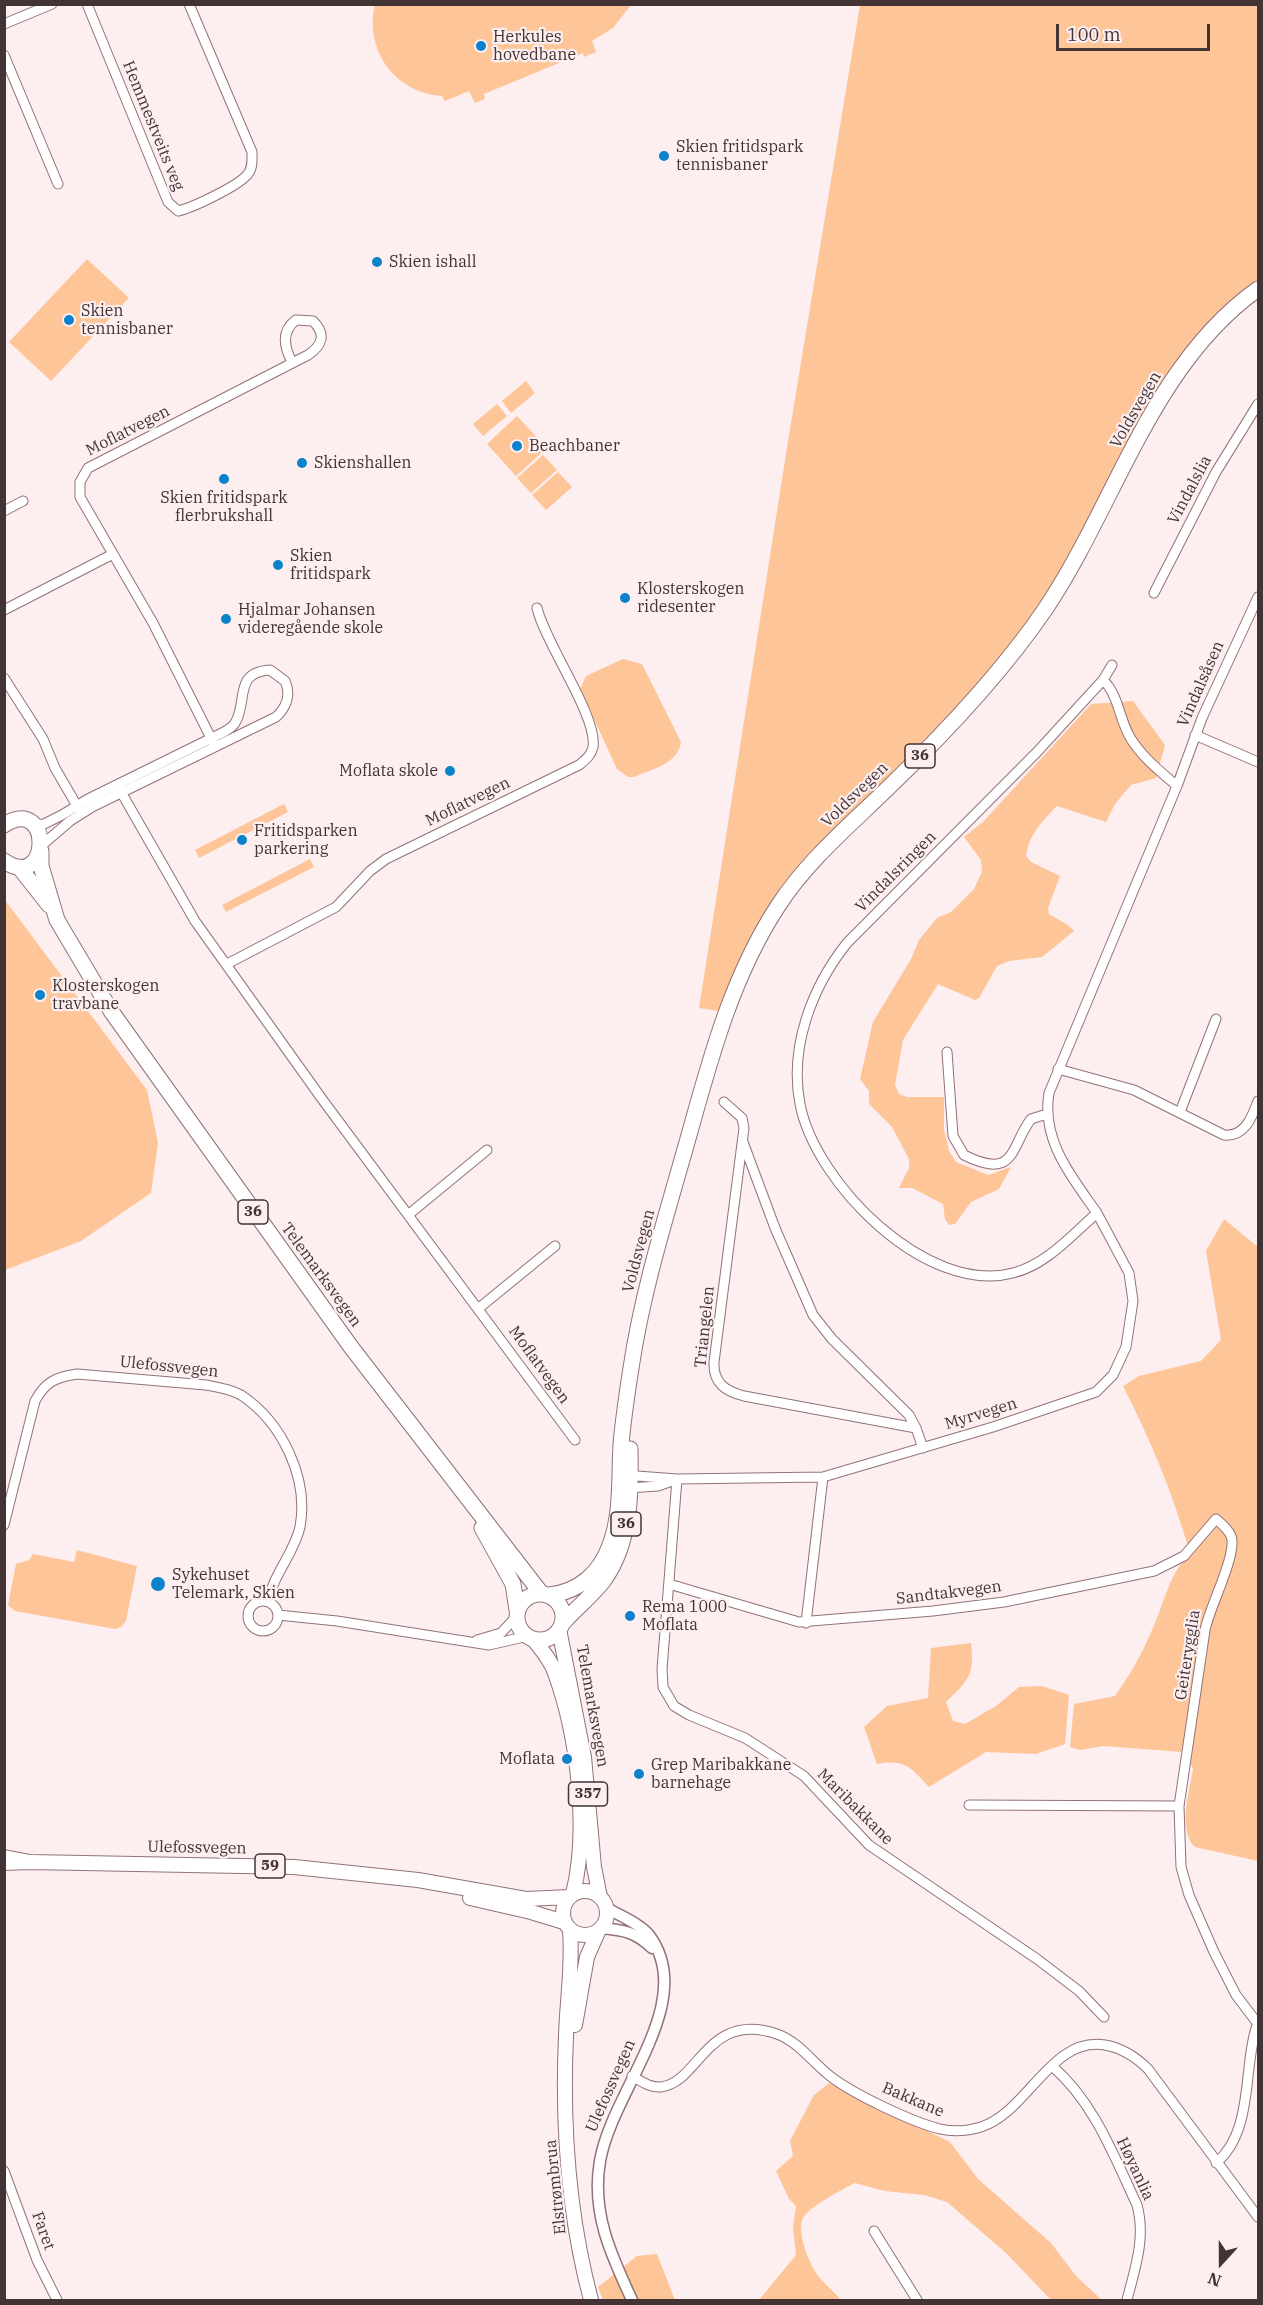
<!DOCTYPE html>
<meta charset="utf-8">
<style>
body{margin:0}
#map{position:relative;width:1263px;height:2305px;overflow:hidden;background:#fdeeef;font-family:"IBM Plex Serif",serif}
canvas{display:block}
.frame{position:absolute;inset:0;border:6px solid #423335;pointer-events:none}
.north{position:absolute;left:1191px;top:2233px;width:60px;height:60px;-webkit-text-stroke:4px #fdeeef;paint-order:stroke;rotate:201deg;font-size:16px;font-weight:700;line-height:24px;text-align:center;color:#423335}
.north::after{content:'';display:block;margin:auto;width:21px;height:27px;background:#423335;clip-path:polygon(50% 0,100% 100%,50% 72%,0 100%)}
.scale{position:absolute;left:1056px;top:24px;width:154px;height:27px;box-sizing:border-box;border:3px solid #423335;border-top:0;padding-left:8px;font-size:18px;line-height:21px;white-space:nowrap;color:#423335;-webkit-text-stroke:4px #fdeeef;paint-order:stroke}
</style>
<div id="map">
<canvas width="1263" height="2305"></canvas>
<div class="frame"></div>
<div class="north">N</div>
<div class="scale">100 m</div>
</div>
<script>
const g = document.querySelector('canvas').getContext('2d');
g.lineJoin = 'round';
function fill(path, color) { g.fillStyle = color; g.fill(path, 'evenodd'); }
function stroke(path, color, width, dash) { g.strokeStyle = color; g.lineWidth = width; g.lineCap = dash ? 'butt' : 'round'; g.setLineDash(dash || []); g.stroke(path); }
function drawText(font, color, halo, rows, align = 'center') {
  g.font = font + ' "IBM Plex Serif",serif'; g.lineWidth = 4.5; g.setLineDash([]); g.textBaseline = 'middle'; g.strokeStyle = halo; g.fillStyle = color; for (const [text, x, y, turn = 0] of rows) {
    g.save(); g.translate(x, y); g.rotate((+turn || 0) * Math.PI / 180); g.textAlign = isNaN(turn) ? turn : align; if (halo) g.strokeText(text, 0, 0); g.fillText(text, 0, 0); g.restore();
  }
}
fill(new Path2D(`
 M375 4H631V5L613 28 592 41 596 52 584 57 583 53 484 94 485 99 475 103 469 91 445 101 442 96C395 93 364 50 375 4Z
 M860 5H1258V300C1165 364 1120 503 1062 597 1037 637 1004 670 973 705 949 732 926 761 900 786 863 822 823 856 792 897 765 931 749 974 731 1013L699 1008 789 435Z
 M87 259 129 298 51 381 9 342Z
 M526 381 535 393 511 413 502 401Z
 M497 404 507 416 483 436 473 424Z
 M517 416 547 448 516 476 487 444Z
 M543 455 557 470 531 493 517 478Z
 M558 472 572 487 546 510 532 495Z
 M623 659 642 664 681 742C678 764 652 769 634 777H628L617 769 580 689 586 676Z
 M1133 701 1165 745 1156 778 1131 785 1115 804 1106 822 1057 806C1042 821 1029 835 1026 856L1031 862 1060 876 1048 908 1049 914 1068 925 1074 931 1042 957 1009 961 997 966 979 998 975 1000 938 984 903 1040 895 1085 899 1094 907 1097H944V1129L949 1151 956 1162 988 1175 1011 1167 999 1189 971 1202 955 1224 949 1225 945 1219 943 1204 912 1188H899L909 1168V1159L892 1127 869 1104V1091L860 1079 873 1022 911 959 919 940 937 918 951 912 974 889 982 872 981 860 964 837 983 822 1091 704Z
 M284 804 288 812 199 858 195 850Z
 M310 859 314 867 226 912 222 905Z
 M5 900 147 1090 158 1143 151 1193 81 1241 5 1270Z
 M1224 1219 1258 1247V1861L1195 1847C1177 1829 1190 1791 1193 1768L1182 1752 1103 1746 1081 1750 1070 1747 1074 1704 1115 1696C1133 1671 1146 1646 1157 1618 1168 1591 1169 1576 1190 1553 1173 1494 1151 1441 1123 1386L1139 1376 1201 1361 1221 1340 1206 1251Z
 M77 1550 137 1566 126 1621 121 1627 115 1629 15 1611 8 1605 16 1564 29 1560 33 1554 74 1562Z
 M971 1643C975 1675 968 1681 946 1702L953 1721 965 1724 996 1706 1019 1687 1042 1686 1069 1695 1065 1744 1036 1754 986 1752 929 1787C910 1767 906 1759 877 1764L864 1727 887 1706 928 1698 931 1648Z
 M829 2083 950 2142 978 2179 1051 2243 1076 2276 1102 2300H1051L1006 2253 947 2202 924 2195 885 2191 855 2183C843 2189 806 2208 802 2220 798 2235 808 2260 816 2273 823 2283 834 2291 841 2300H759L796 2255 793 2227 796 2206 789 2199 776 2171 793 2156 790 2141 814 2095Z
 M657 2254 675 2300H603L598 2287 637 2256Z`), '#fec599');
stroke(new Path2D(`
 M991 4H993`), '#d496e3', 3);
const minor = new Path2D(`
 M87 4 168 202 178 211C192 208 238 186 247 175 253 169 252 160 252 152L189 4
 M4 24 52 4
 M4 55 58 184
 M4 511 23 501
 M1154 593 1216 472 1258 404
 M4 610 113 554
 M4 678 43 739 55 768 80 811
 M1103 680C1119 695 1119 720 1131 739 1143 758 1161 772 1177 786L1049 1093C1041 1140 1071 1176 1097 1213 1072 1235 1046 1265 1013 1273 927 1296 815 1183 800 1104 789 1047 812 987 847 943L1037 752Z
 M1103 680 1112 665
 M1195 735 1258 762
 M215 746 153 623 80 497V482L88 468 308 355C323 345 326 334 313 321L296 320C281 331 284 347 292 362
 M117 785 195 921 322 1099 575 1440
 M1177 786 1202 718 1258 597
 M33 825 44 824 62 815 88 799 224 732C227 730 233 727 235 723 248 703 233 672 270 670L285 681C291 694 287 707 276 717L92 807 70 821 42 845
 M227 964 336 907 370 871 386 859 579 765C585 760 591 756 593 747 598 717 545 643 537 608
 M947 1052 953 1136 964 1155C1016 1181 1010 1147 1031 1119L1047 1114
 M1058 1069 1134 1090 1224 1135C1245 1137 1252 1117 1258 1101
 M724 1102 742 1118 744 1128 714 1362C713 1383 725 1391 744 1396L916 1428 923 1448
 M1180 1112 1216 1019
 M743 1142 775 1228 813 1315 832 1339 909 1415 916 1428
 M408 1215 487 1150
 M479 1308 555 1246
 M627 1479 637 1476 677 1479 823 1477 993 1427 1096 1392 1113 1375 1126 1347 1133 1301 1129 1273 1097 1213
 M677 1479 662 1669 663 1687 674 1706 689 1715 745 1738 804 1776 869 1845 1037 1959 1079 1991 1104 2017
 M628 1488 658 1486 672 1481
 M4 1525 35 1401C45 1382 56 1377 77 1374L206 1385C217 1387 231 1389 241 1395 282 1422 309 1478 300 1527 294 1554 273 1574 268 1602
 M669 1584 799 1622 933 1611 1004 1602 1154 1571 1184 1556 1216 1519C1222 1524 1228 1529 1231 1536 1238 1553 1209 1608 1205 1630L1179 1806 1181 1867 1189 1895 1214 1952 1236 1995 1258 2024
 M248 1616a15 15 0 1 1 30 0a15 15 0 1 1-30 0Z
 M278 1615 337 1621 489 1645 528 1636
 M806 1623 823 1477
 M477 1640 501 1633 517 1616
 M969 1805 1179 1806
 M1052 2066C1094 2102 1114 2156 1137 2205 1146 2238 1135 2268 1127 2300
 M632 2076C641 2081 650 2088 661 2087 699 2083 707 2010 777 2034 799 2042 812 2062 830 2076 853 2094 912 2122 940 2129 953 2132 968 2131 981 2127 1028 2112 1051 2036 1105 2045 1122 2048 1135 2056 1148 2069L1258 2217
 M1216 2163C1255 2130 1242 2066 1258 2022
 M4 2171 37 2260 57 2300
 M874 2231 917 2300`);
const tertiary = new Path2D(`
 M607 1908C620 1916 639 1923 649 1935 699 2002 612 2090 600 2161 591 2212 611 2255 632 2300
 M602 1928C623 1930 636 1932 652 1948`);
const primary = new Path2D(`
 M559 1629 584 1757 594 1867 600 1897
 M533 1639C541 1649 551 1660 555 1673 578 1736 589 1829 573 1894
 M4 1857 30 1862 4 1863
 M30 1862 294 1867 418 1880 526 1899 569 1897
 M563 1913a22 22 0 1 1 44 0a22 22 0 1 1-44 0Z
 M470 1898 531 1912 564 1922
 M570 1930C573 1966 567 2000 566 2036 562 2125 568 2214 591 2300
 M575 2025 587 1957 598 1932`);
const trunk = new Path2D(`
 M4 825C53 794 51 893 4 861
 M41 851V866L57 920 111 1011 351 1347 541 1593
 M19 867 49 905
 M482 1528 513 1584 517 1610
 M517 1617a23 23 0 1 1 46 0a23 23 0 1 1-46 0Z
 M549 1595C579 1592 600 1573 610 1545 622 1514 619 1477 621 1445 623 1419 627 1394 631 1368 643 1287 669 1207 691 1128 712 1052 734 973 778 906 807 861 850 825 888 788 945 733 1002 673 1046 608 1116 503 1152 364 1258 289
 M562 1624C575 1609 592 1596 604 1580 631 1542 631 1493 630 1449`);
stroke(minor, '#927276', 11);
stroke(tertiary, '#927276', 13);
stroke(primary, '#927276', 16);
stroke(trunk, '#927276', 17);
stroke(minor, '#fff', 9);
stroke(tertiary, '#fff', 10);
stroke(primary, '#fff', 14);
stroke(trunk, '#fff', 15);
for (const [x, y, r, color] of [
 [481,46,6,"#0b82cb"],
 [664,156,6,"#0b82cb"],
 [377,262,6,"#0b82cb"],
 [69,320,6,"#0b82cb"],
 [517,446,6,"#0b82cb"],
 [302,463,6,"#0b82cb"],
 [224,479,6,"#0b82cb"],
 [278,565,6,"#0b82cb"],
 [625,598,6,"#0b82cb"],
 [226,619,6,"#0b82cb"],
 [450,771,6,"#0b82cb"],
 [242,840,6,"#0b82cb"],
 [40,995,6,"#0b82cb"],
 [158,1584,8,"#0b82cb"],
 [630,1616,6,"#0b82cb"],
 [567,1759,6,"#0b82cb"],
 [639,1774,6,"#0b82cb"]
]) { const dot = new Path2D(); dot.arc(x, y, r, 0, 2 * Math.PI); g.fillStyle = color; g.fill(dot); stroke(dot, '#fdeeef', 2); }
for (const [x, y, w] of [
 [920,756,30],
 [253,1212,30],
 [626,1524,30],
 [588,1794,39],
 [270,1866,30]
]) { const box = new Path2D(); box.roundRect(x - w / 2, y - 12, w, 24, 4.5); g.fillStyle = '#fdeeef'; g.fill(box); stroke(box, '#423335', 1.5); }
drawText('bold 15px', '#423335', null, [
 ["36",920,756],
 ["36",253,1212],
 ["36",626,1524],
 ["357",588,1794],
 ["59",270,1866]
]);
drawText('16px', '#423335', '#fdeeef', [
 ["Herkules",493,37],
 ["hovedbane",493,55],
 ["Skien fritidspark",676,147],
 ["tennisbaner",676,165],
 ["Skien ishall",389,262],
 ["Skien",81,311],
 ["tennisbaner",81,329],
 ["Beachbaner",529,446],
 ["Skienshallen",314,463],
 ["Skien fritidspark",224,498,"center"],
 ["flerbrukshall",224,516,"center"],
 ["Skien",290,556],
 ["fritidspark",290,574],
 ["Klosterskogen",637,589],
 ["ridesenter",637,607],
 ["Hjalmar Johansen",238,610],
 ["videregående skole",238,628],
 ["Moflata skole",438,771,"right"],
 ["Fritidsparken",254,831],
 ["parkering",254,849],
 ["Klosterskogen",52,986],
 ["travbane",52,1004],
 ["Sykehuset",172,1575],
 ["Telemark, Skien",172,1593],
 ["Rema 1000",642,1607],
 ["Moflata",642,1625],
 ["Moflata",555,1759,"right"],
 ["Grep Maribakkane",651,1765],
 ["barnehage",651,1783]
], 'left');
drawText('16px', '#423335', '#fdeeef', [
 ["Hemmestveits veg",153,126,68],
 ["Voldsvegen",1136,410,-60],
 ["Moflatvegen",128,431,-27],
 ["Vindalslia",1190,490,-62],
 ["Vindalsåsen",1201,684,-66],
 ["Voldsvegen",855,795,-44],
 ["Moflatvegen",468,802,-26],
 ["Vindalsringen",896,872,-45],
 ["Voldsvegen",639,1251,-75],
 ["Telemarksvegen",321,1275,54],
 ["Triangelen",705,1327,-84],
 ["Moflatvegen",539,1365,54],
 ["Ulefossvegen",169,1367,6],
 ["Myrvegen",981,1414,-17],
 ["Sandtakvegen",949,1593,-7],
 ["Geiterygglia",1188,1655,-81],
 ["Telemarksvegen",592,1706,80],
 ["Maribakkane",855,1807,45],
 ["Ulefossvegen",197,1848,1],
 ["Ulefossvegen",611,2086,-66],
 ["Bakkane",913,2100,23],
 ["Høyanlia",1135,2169,65],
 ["Elstrømbrua",556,2187,-96],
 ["Faret",43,2231,70]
]);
</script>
